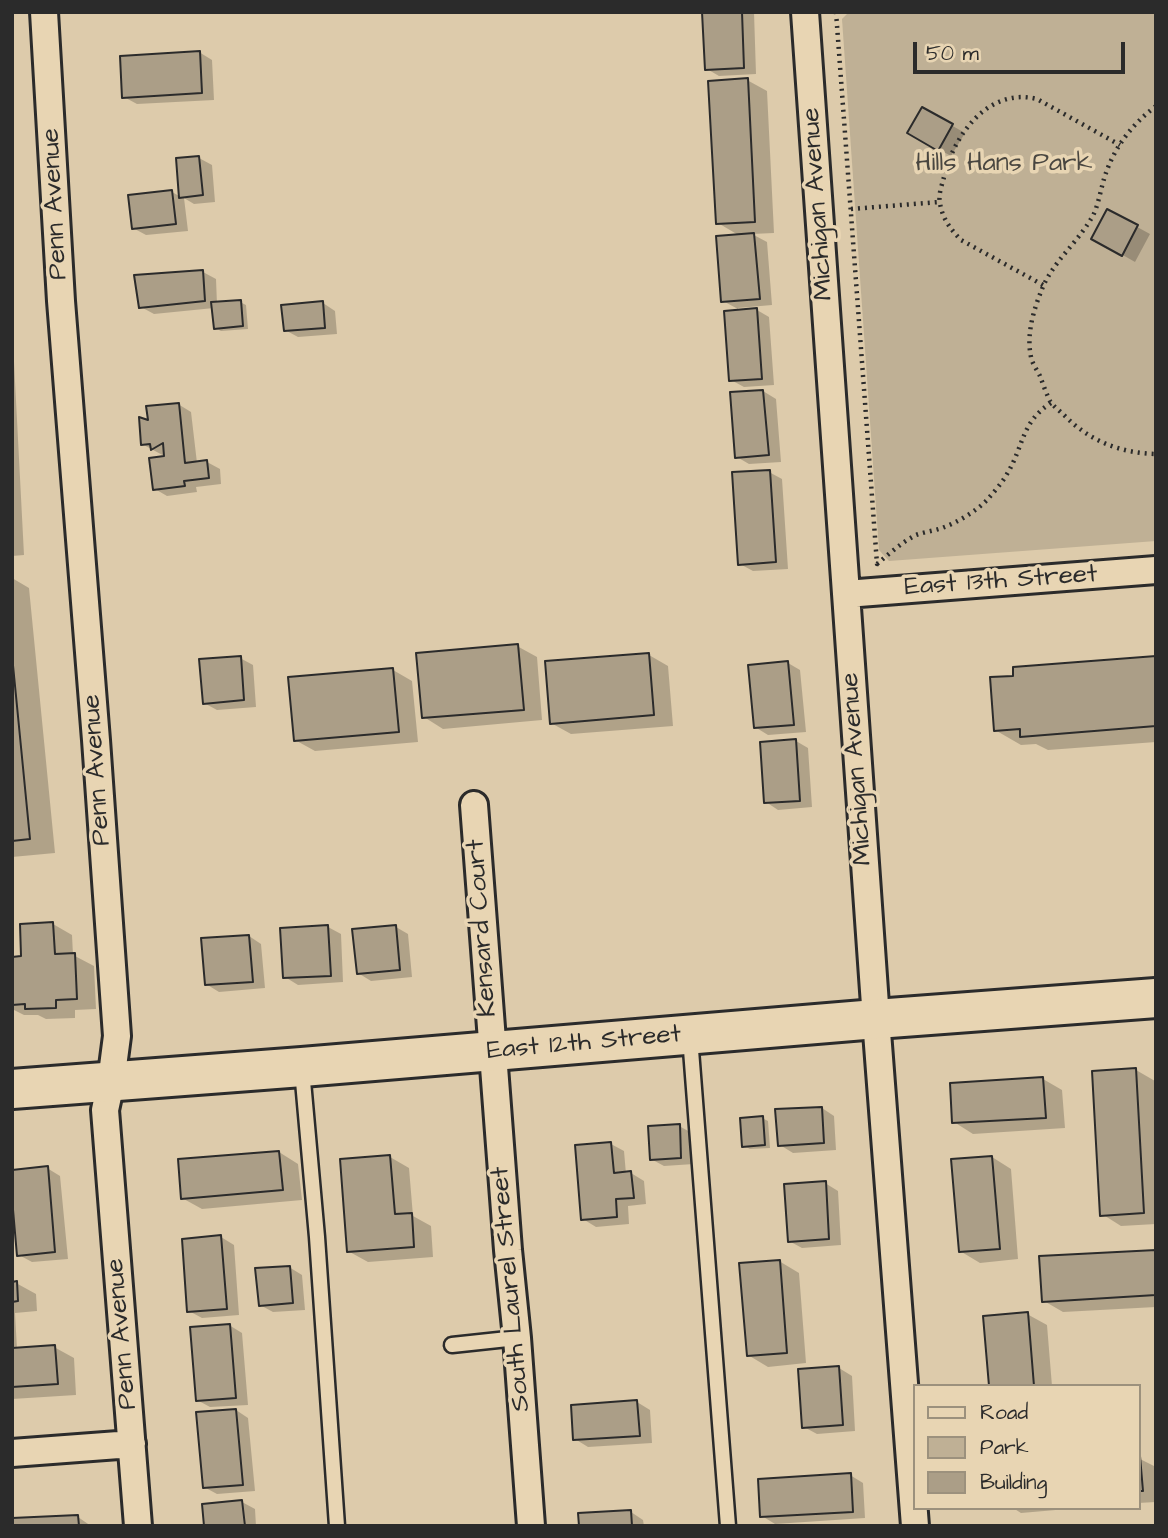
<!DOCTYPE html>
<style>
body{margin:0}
#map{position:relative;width:1168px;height:1538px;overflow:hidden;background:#ddcbab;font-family:"Architects Daughter",sans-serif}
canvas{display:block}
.frame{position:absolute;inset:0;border:14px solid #2b2b2b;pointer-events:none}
.legend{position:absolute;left:913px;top:1384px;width:228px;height:126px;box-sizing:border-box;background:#e8d5b3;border:2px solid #9c917d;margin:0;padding:9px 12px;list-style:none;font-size:21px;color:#2b2b2b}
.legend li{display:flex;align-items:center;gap:14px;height:35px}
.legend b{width:35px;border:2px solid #9c917d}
.scale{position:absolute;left:913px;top:42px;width:212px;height:32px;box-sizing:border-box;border:4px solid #2b2b2b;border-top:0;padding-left:9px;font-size:21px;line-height:24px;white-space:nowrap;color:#2b2b2b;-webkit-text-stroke:5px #e8d5b3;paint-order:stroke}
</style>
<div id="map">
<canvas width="1168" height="1538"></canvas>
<div class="frame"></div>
<ul class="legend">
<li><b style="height:9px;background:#e8d5b3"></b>Road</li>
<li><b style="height:19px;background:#bfb095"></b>Park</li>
<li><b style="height:19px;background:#ab9e87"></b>Building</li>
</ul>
<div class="scale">50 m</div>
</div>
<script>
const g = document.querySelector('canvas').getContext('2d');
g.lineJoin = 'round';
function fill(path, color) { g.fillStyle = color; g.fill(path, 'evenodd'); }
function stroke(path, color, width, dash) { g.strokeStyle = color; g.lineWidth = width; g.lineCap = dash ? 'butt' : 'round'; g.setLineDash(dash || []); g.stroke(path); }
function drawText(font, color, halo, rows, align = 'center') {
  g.font = font + ' "Architects Daughter",sans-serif'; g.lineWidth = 7; g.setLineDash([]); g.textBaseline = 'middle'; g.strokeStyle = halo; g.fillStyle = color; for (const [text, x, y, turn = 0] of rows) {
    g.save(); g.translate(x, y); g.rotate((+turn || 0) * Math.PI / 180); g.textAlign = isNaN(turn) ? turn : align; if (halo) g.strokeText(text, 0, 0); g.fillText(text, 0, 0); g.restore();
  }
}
fill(new Path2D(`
 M849 12H1156V541L889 561 879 550 842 19Z`), '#bfb095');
fill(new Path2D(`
 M704 12H754L756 74 719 76 707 69Z
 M199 52 212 60 214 100 137 104 124 97Z
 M747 80 767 91 774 233 752 234 767 242 772 305 738 308V309L723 301 740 236 718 223Z
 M923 109 965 133 951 156 909 133Z
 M199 158 212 165 215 202 194 204 184 198 188 231 146 235 133 228 172 192 181 197Z
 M1108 211 1150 234 1135 262 1093 238Z
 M203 272 216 279 217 304 240 302 246 305 248 329 221 331 215 328 214 308 154 314 141 307Z
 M323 303 335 311 337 334 298 337 285 330Z
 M757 310 769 317 774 385 744 387 731 380Z
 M12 323 24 555 12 556Z
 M763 391 776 399 781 462 749 464 737 457Z
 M178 404 191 412 197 463 207 462 220 469 221 484 196 487 197 492 167 496 155 489 168 458 142 444 150 422Z
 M769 472 782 479 788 569 753 571 740 564Z
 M12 578 29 588 55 853 12 857Z
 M517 646 537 657 542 720 443 729 424 717Z
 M649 655 668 666 673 726 571 734 551 723Z
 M240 658 253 665 256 707 217 710 204 703Z
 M1156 658V742L1048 750 1036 744 1021 745 995 730Z
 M788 663 800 670 806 732 768 735 755 727Z
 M393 670 412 681 418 742 315 751 295 740Z
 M796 741 808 748 812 807 778 810 766 802Z
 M53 924 72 935 73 955 94 966 96 1009 75 1010V1018L46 1019 38 1015H24L12 1009V958H23Z
 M328 927 341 934 343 982 298 985 285 977Z
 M396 927 408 934 412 977 371 981 358 973Z
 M249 936 261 944 265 988 219 992 206 984Z
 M1136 1070 1155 1081 1156 1224 1121 1226 1102 1214Z
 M1043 1079 1062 1090 1065 1128 973 1134 954 1122Z
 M822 1108 834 1116 836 1150 793 1153 780 1145Z
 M762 1118 768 1121 770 1148 750 1149 744 1146Z
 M679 1126 692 1133 694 1164 664 1166 651 1159Z
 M611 1144 624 1151 626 1174 631 1173 644 1181 646 1204 628 1206 629 1224 596 1227 583 1219Z
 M279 1152 298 1164 302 1200 202 1209 182 1198Z
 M390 1157 409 1168 413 1216 431 1226 433 1257 368 1262 348 1251Z
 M992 1157 1011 1169 1018 1259 980 1263 960 1251Z
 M47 1168 60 1176 68 1259 32 1262 19 1255Z
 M825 1183 838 1191 841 1245 802 1248 789 1241Z
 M221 1237 234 1245 239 1315 202 1318 189 1311Z
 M1156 1252V1307L1063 1312 1044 1301Z
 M779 1261 799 1273 806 1363 768 1367 748 1355Z
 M289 1267 302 1275 305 1310 273 1312 260 1305Z
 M12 1283H16L36 1294 37 1311 15 1313 17 1349 54 1347 74 1358 76 1395 12 1399Z
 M1027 1314 1047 1325 1052 1386H991Z
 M229 1325 242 1333 248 1405 210 1407 197 1400Z
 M839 1368 852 1376 855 1431 817 1434 804 1427Z
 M637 1402 650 1410 652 1443 588 1447 575 1439Z
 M236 1410 248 1418 255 1491 217 1494 204 1487Z
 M1138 1458 1156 1467V1502L1138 1503Z
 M850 1475 863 1483 865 1518 775 1524 762 1516Z
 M242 1502 255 1509 256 1526H206Z
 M1013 1508H1079L1021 1513Z
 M631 1512 643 1520 644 1526H581Z
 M78 1517 91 1526H12Z`), '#0003');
const building = new Path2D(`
 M702 12H742L744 68 705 70Z
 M200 51 202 93 122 98 120 56Z
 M748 78 755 222 716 224 708 81Z
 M922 107 953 124 938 151 907 133Z
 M199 156 203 195 179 198 176 158Z
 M172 190 176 224 132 229 128 195Z
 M1107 209 1138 225 1122 256 1091 239Z
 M754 233 760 299 721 302 716 236Z
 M203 270 205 301 139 308 134 275Z
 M241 300 243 326 214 329 211 302Z
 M323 301 325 328 284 331 281 305Z
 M757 308 762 379 729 381 724 311Z
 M763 390 769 455 735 458 730 392Z
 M179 403 185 463 207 460 209 478 184 481 185 486 153 490 149 458 164 456 163 443 151 450 150 444 141 445 139 417 148 420 146 406Z
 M770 470 776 562 738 565 732 472Z
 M518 644 524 710 422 718 416 653Z
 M649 653 654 715 550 724 545 661Z
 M12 655 30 839 12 841Z
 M241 656 244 700 203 704 199 659Z
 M1156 656V726L1020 737V729L994 731 990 677 1013 676V667Z
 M788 661 794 725 754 728 748 665Z
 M393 668 399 732 294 741 288 677Z
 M796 739 800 801 764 803 760 742Z
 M53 922 55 954 75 953 77 999 56 1000V1008L25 1009V1004L12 1005V957L21 956 20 924Z
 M328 925 331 976 283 978 280 928Z
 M396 925 400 970 357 974 352 929Z
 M249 935 253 982 205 985 201 938Z
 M1136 1068 1144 1213 1100 1216 1092 1071Z
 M1043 1077 1046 1118 952 1123 950 1083Z
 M822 1107 824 1143 778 1146 775 1109Z
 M763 1116 765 1145 742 1147 740 1118Z
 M680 1124 681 1158 650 1160 648 1126Z
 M611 1142 614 1173 631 1171 634 1198 616 1199 617 1217 581 1220 575 1145Z
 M279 1151 283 1190 181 1199 178 1159Z
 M390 1155 395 1214 412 1213 414 1247 347 1252 340 1159Z
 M992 1156 1000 1249 959 1252 951 1159Z
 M48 1166 55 1252 17 1256 12 1198V1170Z
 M826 1181 829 1239 788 1242 784 1184Z
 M221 1235 227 1309 187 1312 182 1239Z
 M1156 1250V1295L1042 1302 1039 1256Z
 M780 1260 787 1353 747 1356 739 1263Z
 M290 1266 293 1303 259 1306 255 1268Z
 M17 1281 18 1301 12 1302V1282Z
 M1028 1312 1034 1386H989L983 1316Z
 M230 1324 236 1398 196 1401 190 1327Z
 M55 1345 58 1384 12 1387V1348Z
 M839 1366 843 1425 802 1428 798 1369Z
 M637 1400 640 1436 573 1440 571 1405Z
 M236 1409 243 1485 203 1488 196 1412Z
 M1138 1456H1140L1143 1491H1138Z
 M851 1473 853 1512 760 1517 758 1479Z
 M242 1500 245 1526H204L202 1504Z
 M631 1510 632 1526H579L578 1513Z
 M78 1515 79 1526H12V1518Z`);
fill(building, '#ab9e87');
stroke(building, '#2b2b2b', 2);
const lane = new Path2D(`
 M690 1037 728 1526
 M302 1070 317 1237 337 1526
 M452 1345 517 1338`);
const street = new Path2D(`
 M44 12 61 301 96 740 117 1036 111 1082 105 1110 138 1526
 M805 12 876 1019 915 1526
 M846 594 1156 570
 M474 805 508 1250 517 1338 531 1526
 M12 1453 132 1444`);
const secondary = new Path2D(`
 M12 1089 302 1067 876 1019 1156 998`);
stroke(lane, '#2b2b2b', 19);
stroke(street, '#2b2b2b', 32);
stroke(secondary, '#2b2b2b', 44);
stroke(new Path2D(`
 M836 12 877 564H879
 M1156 106C1131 125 1113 149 1104 179 1100 192 1098 208 1091 219 1076 244 1053 262 1042 289 1034 309 1026 334 1031 357 1032 363 1037 370 1040 376 1043 384 1046 393 1050 401 1054 407 1060 411 1065 416 1090 441 1120 453 1156 454
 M851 209 939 202
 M1043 285 961 240C951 230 942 218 940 203 938 195 942 185 944 177 954 134 989 87 1037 99L1120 145
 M877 564C889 554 902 542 916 535 924 532 933 531 942 528 958 522 975 512 987 500 994 492 1002 483 1007 474 1024 446 1021 422 1051 403`), '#2b2b2b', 4.5, [2, 5]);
stroke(lane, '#e8d5b3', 14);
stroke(street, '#e8d5b3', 26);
stroke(secondary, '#e8d5b3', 38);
drawText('26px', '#494640', '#e8d5b3', [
 ["Hills Hans Park",1004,165]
]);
drawText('26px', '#2b2b2b', '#e8d5b3', [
 ["Penn Avenue",56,204,-93],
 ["Michigan Avenue",819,204,-94],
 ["East 13th Street",1001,582,-4],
 ["Michigan Avenue",858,769,-94],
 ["Penn Avenue",98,770,-94],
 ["Kensard Court",483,928,-94],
 ["East 12th Street",584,1044,-5],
 ["South Laurel Street",512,1289,-95],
 ["Penn Avenue",123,1334,-95]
]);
</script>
